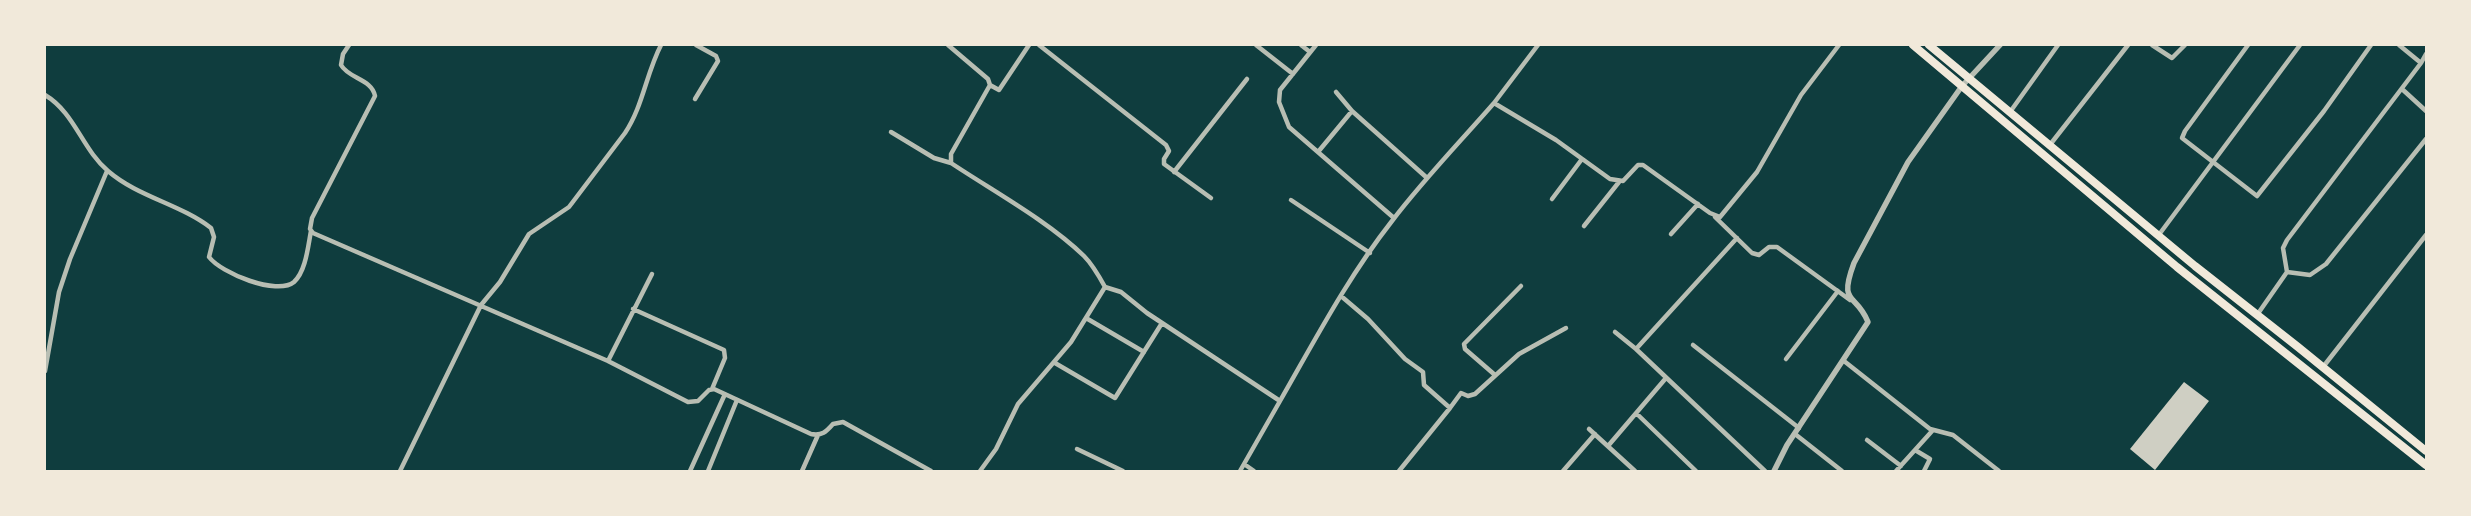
<!DOCTYPE html>
<style>
body{margin:0}
#map{position:relative;width:2471px;height:516px;overflow:hidden;background:#0f3d3e;font-family:"Varela Round",sans-serif}
canvas{display:block}
.frame{position:absolute;inset:0;border:46px solid #f1e9da;pointer-events:none}
</style>
<div id="map">
<canvas width="2471" height="516"></canvas>
<div class="frame"></div>
</div>
<script>
const g = document.querySelector('canvas').getContext('2d');
g.lineJoin = 'round';
function fill(path, color) { g.fillStyle = color; g.fill(path, 'evenodd'); }
function stroke(path, color, width, dash) { g.strokeStyle = color; g.lineWidth = width; g.lineCap = dash ? 'butt' : 'round'; g.setLineDash(dash || []); g.stroke(path); }
fill(new Path2D(`
 M2184 382 2209 401 2155 470 2130 449Z`), '#cfcfc3');
stroke(new Path2D(`
 M349 45 343 54 341 65C349 79 372 79 375 96L312 218 310 229 313 233 608 361 688 402 698 401 709 390 714 389 811 434C822 436 826 432 833 424L843 422 931 471
 M948 45 988 79 990 85 951 154V163C993 191 1048 221 1084 256 1093 265 1099 276 1105 287L1121 292 1147 313 1280 401C1315 340 1348 277 1392 221 1424 179 1460 142 1494 103L1556 140 1610 179 1623 181 1638 165H1643L1710 213 1720 217 1757 172 1801 95 1839 45
 M1039 45 1166 145 1169 151 1164 159V164L1211 198
 M1256 45 1293 74
 M1301 45 1310 52
 M1316 45 1280 90 1279 102 1289 127 1394 218
 M2152 45 2172 58 2185 45
 M2248 45 2185 131 2182 138 2257 196 2324 111 2371 45
 M2421 63 2426 54
 M990 85 999 90 1029 45
 M2402 89 2426 111
 M1336 92 1352 111 1426 177
 M45 95C75 113 82 149 108 171 138 197 180 204 211 228L214 237 209 257C221 273 277 296 294 282 306 271 308 246 311 231
 M695 99 718 61 716 56 696 45
 M1494 103 1538 45
 M2010 112 2058 45
 M891 132 934 158 951 163
 M2049 146 2128 45
 M1318 152 1352 111
 M1174 172 1247 79
 M1552 199 1582 159
 M1291 200 1370 253
 M1715 217 1752 253 1759 255 1769 247H1777L1850 300
 M1584 226 1619 182
 M1671 234 1698 204
 M2158 236 2300 45
 M2287 272 2310 275 2326 264 2426 139
 M1341 296 1368 319 1405 359 1423 372 1424 385 1450 408 1461 393 1468 396 1475 394 1519 354 1566 328
 M633 309 724 350 725 358 712 389
 M2257 315 2287 272 2283 248 2287 240 2421 63 2399 45
 M1086 318 1144 352
 M1615 332 1636 349 1765 471
 M1693 345 1799 428
 M1636 349 1737 238
 M1786 359 1838 291
 M608 361 652 274
 M1844 361 1930 429 1953 435 1999 471
 M1055 363 1115 398 1162 323
 M2323 367 2426 235
 M45 371 59 292 70 259 107 171
 M1495 375 1465 349 1464 344 1521 286
 M1636 413 1696 471
 M1589 429 1635 471
 M1795 434 1842 471
 M1867 440 1901 466
 M1608 446 1666 378
 M1077 449 1123 471
 M1915 450 1930 459 1924 471
 M1244 464 1254 471
 M400 471 481 305 500 282 529 234 569 207 625 133C643 106 646 74 661 45
 M690 471 725 394
 M708 471 737 400
 M802 471 818 435
 M980 471 996 449 1018 404 1071 342 1105 287
 M1240 471 1280 401
 M1399 471 1450 408
 M1563 471 1595 434
 M1896 471 1933 430`), '#b8beb3', 4.5);
stroke(new Path2D(`
 M1774 471 1787 445 1868 322C1856 292 1838 306 1854 263L1908 162 1962 86 2000 45`), '#b8beb3', 5.5);
stroke(new Path2D(`
 M1913 45 2177 267 2426 465
 M1929 45 2195 266 2298 347 2426 451`), '#f1e9da', 8);
</script>
